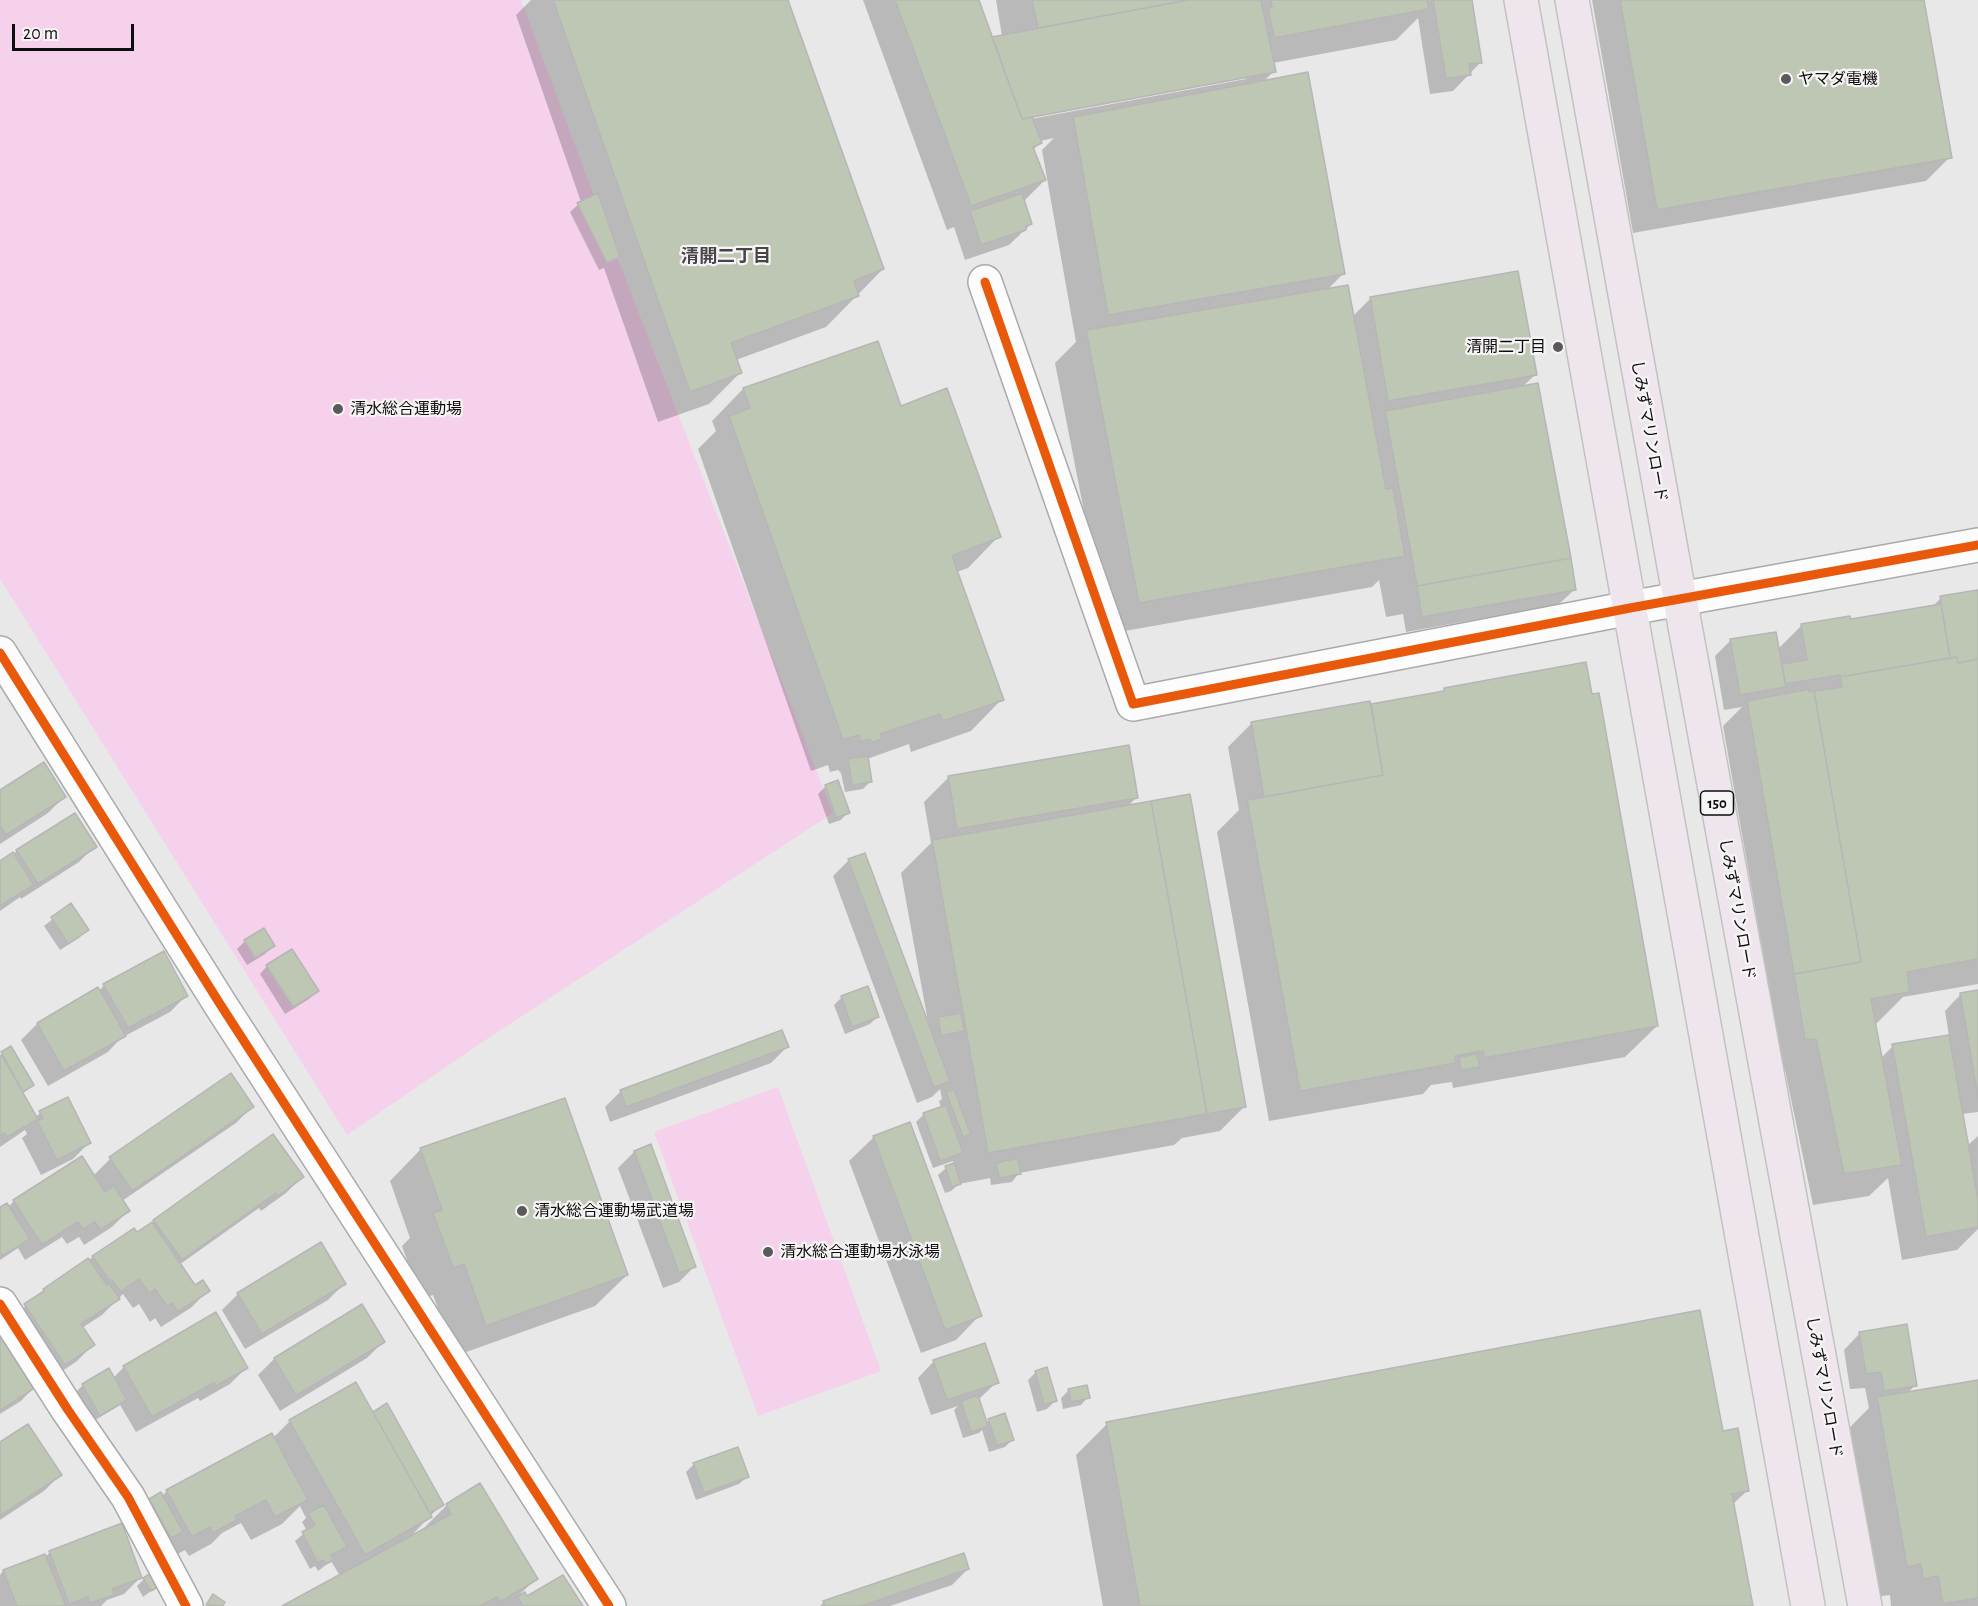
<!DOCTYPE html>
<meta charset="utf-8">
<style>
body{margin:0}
#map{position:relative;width:1978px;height:1606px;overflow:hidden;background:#e9e8e9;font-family:"Alegreya Sans",sans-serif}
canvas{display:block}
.scale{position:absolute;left:12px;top:24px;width:122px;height:27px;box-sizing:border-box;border:3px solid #0e0d0d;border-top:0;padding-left:8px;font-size:18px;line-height:21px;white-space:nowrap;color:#0e0d0d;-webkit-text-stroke:4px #f7f4f6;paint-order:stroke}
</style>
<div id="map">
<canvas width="1978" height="1606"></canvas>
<div class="scale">20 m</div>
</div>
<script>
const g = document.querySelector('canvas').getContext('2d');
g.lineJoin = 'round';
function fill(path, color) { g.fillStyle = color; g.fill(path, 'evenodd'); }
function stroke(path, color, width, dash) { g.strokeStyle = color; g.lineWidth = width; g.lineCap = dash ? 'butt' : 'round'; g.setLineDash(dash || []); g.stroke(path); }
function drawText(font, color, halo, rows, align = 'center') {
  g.font = font + ' "Alegreya Sans","Noto Sans JP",sans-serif'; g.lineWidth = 4.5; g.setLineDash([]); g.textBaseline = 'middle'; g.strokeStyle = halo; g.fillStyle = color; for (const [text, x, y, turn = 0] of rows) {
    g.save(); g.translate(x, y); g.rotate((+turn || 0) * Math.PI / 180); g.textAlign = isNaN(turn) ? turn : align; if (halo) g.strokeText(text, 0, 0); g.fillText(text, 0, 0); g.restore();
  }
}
fill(new Path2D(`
 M0 0H521L610 239 833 813 484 1041 347 1135 0 579Z
 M778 1087 881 1371 758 1416 654 1132Z`), '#f5d1ec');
fill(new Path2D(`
 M531 0H786L883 269 826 327 736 360 740 373 709 404 658 422 604 268 599 270 570 212 581 202 516 15Z
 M863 0H977L991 40 1002 36 996 0H1470L1481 62 1453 91 1430 94 1418 18 1396 40 1273 63 1274 71 1263 82 1343 274 1327 290 1352 317 1371 298 1535 375 1522 387 1575 589 1558 605 1406 632 1403 614 1386 617 1379 580 1372 587 1108 634 1055 363 1076 342 1042 150 1054 138 1040 141V143L1033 150 1045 180 1023 202 1031 224 1009 245 965 260 954 227 947 230ZM1246 76V79L1031 119V116Z
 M1592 0H1922L1950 157 1926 181 1633 233Z
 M877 343 900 407 999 536 968 568 957 572 1002 699 971 731 911 752 909 744 867 759 871 781 863 789 845 792 841 773 838 770 830 772 828 765 811 771 698 449 716 431 712 421 743 389Z
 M1978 591V984L1903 997 1877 1023 1874 1024 1881 1058 1893 1046 1949 1036 1945 1011 1961 994 1978 991V1112L1961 1114 1967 1146 1978 1136V1229L1957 1250 1902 1260 1888 1178 1869 1196 1813 1205 1785 1070 1774 1071 1763 1006 1771 999 1723 726 1742 707 1724 710 1715 656 1731 640 1778 649 1802 625 1850 621 1932 607 1941 598Z
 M1445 689 1657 1026 1625 1057 1453 1088 1452 1082 1431 1085 1423 1094 1269 1121 1217 832 1239 810 1228 747 1252 723 1370 705 1441 693Z
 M948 778 1136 798 1128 806 1244 1107 1220 1131 1182 1138 1174 1145 1019 1173 1012 1182 991 1185 990 1178 959 1184 951 1191 945 1193 938 1175 946 1168 954 1165 953 1161 933 1168 916 1122 924 1114 941 1108 939 1101 942 1099 940 1089 932 1097 917 1103 833 876 849 860 926 1022H928L901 873 931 843 924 802Z
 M826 786 848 812 841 820 829 824 818 794Z
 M0 792 64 797 48 813 0 844Z
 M95 846 79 862 21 899 20 897 0 911V863L17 851Z
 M70 905 87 930 79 938 60 950 44 926Z
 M245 941 273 946 265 954 247 965 237 949Z
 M267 966 317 991 309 999 285 1014 260 974Z
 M104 985 186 996 170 1012 121 1038 108 1052 48 1086 21 1040 37 1024 99 991Z
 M842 997 878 1016 870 1024 845 1034 834 1005Z
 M787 1047 771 1063 610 1122 605 1107 621 1091Z
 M11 1048 32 1085 22 1094 36 1117 40 1113 89 1143 73 1159 41 1175 22 1138 27 1134 25 1130 0 1147V1055Z
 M231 1075 252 1107 236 1123 122 1201 128 1211 112 1227 84 1245 79 1237 67 1244 62 1237 25 1260 18 1248 0 1260V1209L8 1207 14 1201 93 1176 110 1159Z
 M874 1137 980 1315 956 1340 921 1353 849 1161Z
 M421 1149 627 1275 595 1306 455 1356 433 1295 421 1299 402 1246 410 1238 390 1181Z
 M634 1152 695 1266 679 1282 663 1288 618 1168Z
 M302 1177 286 1193 261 1211 259 1208 179 1265 194 1287 208 1290 192 1307 161 1327 155 1318 150 1322 139 1304 133 1308 123 1294 102 1315 82 1328 93 1345 77 1361 49 1380 9 1321 44 1290 93 1257 137 1234 154 1221Z
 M344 1284 328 1300 245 1349 222 1310 238 1294Z
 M0 1328 37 1384 21 1401 0 1414Z
 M1860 1333 1915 1385 1907 1394 1978 1381V1606H1891L1890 1595 1876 1597 1847 1430 1869 1408 1865 1388 1850 1389 1844 1350Z
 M383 1342 367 1358 280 1411 258 1375 274 1359Z
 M934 1361 997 1382 978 1400 986 1423 989 1420 1013 1439 1005 1447 989 1452 982 1430 979 1433 963 1438 954 1410 958 1406 931 1415 918 1378Z
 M124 1367 246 1368 230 1384 200 1401 198 1398 136 1432 120 1405 92 1422 75 1393 83 1385 113 1378Z
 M1036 1372 1055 1401 1047 1409 1037 1412 1028 1380Z
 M1068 1391 1088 1397 1081 1405 1063 1409 1061 1398Z
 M387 1406 442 1504 410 1537 419 1533 447 1505 536 1579 517 1597 581 1606H285L340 1576 331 1561 318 1571 315 1566 310 1569 295 1541 307 1531 302 1522 306 1518 300 1506 282 1524 251 1540 241 1523 222 1533 211 1544 189 1556 185 1550 167 1560 143 1508 150 1500 162 1496 167 1491 273 1438 290 1421 372 1414Z
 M1107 1424 1722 1433 1748 1490 1732 1505 1752 1606H1103L1076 1455Z
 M0 1444 60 1475 44 1491 0 1520Z
 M694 1464 747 1477 739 1484 696 1500 686 1472Z
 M50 1552 141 1577 124 1594 107 1600 101 1606H0V1575L3 1571 45 1556V1557Z
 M968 1569 952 1585 890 1606H820L824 1602Z
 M144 1579 159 1585 143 1597 137 1586Z`), '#0003');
const building = new Path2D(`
 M553 0H788L884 269 854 281 859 296 731 343 742 373 690 392Z
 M895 0H979L1022 119 1032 117 1042 143 1033 147 1046 180 971 206Z
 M1032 0H1188L1038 28Z
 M1188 0H1261L1276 72 1022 119 992 37Z
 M1271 0H1427L1429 9 1274 38 1268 8 1272 7Z
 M1433 0H1472L1482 63 1469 64 1471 75 1446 79Z
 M1620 0H1924L1952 158 1657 210Z
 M1308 72 1345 274 1108 315 1073 117Z
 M598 193 620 257 607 263 577 203Z
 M1022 193 1032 224 1026 226V230L981 245 970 211Z
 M1518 271 1537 375 1388 401 1370 297Z
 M1348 285 1386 489 1393 488 1405 556 1139 603 1086 330Z
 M878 341 901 406 947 388 1001 537 952 556 1004 700 943 721 940 714 880 734 882 739 872 743 870 739 861 742 859 735 843 740 729 416 750 408 743 388Z
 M1538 383 1571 558 1417 586 1385 411Z
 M1571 558 1576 590 1422 617 1417 586Z
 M1978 590V659L1958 663 1957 657 1950 658 1940 596Z
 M1941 604 1950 658 1840 677V675L1785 684 1782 664 1807 660 1801 624 1850 616 1851 619Z
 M1776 632 1786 687 1740 695 1730 639Z
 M1957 657 1958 663 1978 659V959L1907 972 1910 992 1871 999 1902 1165 1844 1174 1816 1039 1805 1040 1794 974 1861 962 1814 691 1842 687 1840 677Z
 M1586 662 1592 694 1599 693 1658 1026 1484 1058 1483 1051 1455 1056 1456 1063 1300 1091 1247 800 1383 775 1371 704 1444 691V688Z
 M1809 689V692L1814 691 1861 962 1794 974 1747 701Z
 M1370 701 1383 775 1264 797 1251 722Z
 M1129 745 1138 798 957 829 948 776Z
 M868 756 872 782 852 785 848 759Z
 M44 762 66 797 6 835 0 825V790Z
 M838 780 850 813 836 818 825 785Z
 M1190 794 1246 1107 1207 1114 1151 801Z
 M1151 801 1207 1114 988 1153 932 840Z
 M75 813 97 847 38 884 16 850Z
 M13 852 34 885 0 906V861Z
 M865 853 950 1081 934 1088 848 859Z
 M71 903 89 930 68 944 51 917Z
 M264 928 275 946 255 958 244 940Z
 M292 949 319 991 293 1007 266 965Z
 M164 951 188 996 128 1028 103 984Z
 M868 986 879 1017 852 1027 841 996Z
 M98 987 126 1036 64 1071 37 1023Z
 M1978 990V1097L1960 993Z
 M961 1013 964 1031 941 1036 938 1017Z
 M782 1030 789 1047 626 1107 620 1090Z
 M1949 1035 1978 1199V1227L1926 1237 1892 1044Z
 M11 1046 34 1085 23 1092 1 1052Z
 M1477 1054 1480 1067 1461 1070 1459 1057Z
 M2 1056 38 1119 7 1137 5 1133 0 1136V1057Z
 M231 1073 254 1107 132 1191 109 1157Z
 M954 1089 971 1135 963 1137 946 1092Z
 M68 1097 91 1143 57 1160 37 1121 43 1118 39 1111Z
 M565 1098 628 1275 486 1326 464 1264 453 1268 433 1213 442 1210 420 1148Z
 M946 1105 963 1153 940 1161 923 1113Z
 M910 1122 982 1316 945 1330 873 1136Z
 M273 1134 304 1177 278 1196 276 1193 182 1260 153 1220Z
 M651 1144 696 1267 679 1273 634 1151Z
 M82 1156 105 1192 114 1186 130 1211 100 1230 95 1222 83 1229 78 1222 42 1245 13 1200Z
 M1018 1158 1021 1174 999 1178 996 1163Z
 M954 1163 961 1184 952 1187 945 1166Z
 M7 1203 30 1239 3 1256 0 1252V1207Z
 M152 1222 195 1285 203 1280 210 1291 178 1312 172 1303 167 1307 155 1289 149 1293 139 1279 121 1292 112 1280H109L92 1256 134 1228 137 1232Z
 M321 1242 346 1284 262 1334 237 1293Z
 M88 1258 107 1285 109 1283 120 1299 81 1324 95 1345 65 1365 24 1304 44 1291 43 1289Z
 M362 1304 385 1342 296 1396 274 1358Z
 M1700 1310 1723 1431 1738 1428 1749 1491 1732 1494 1753 1606H1140L1106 1422Z
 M216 1312 248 1368 216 1386 214 1383 152 1417 123 1366Z
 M1907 1324 1917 1386 1884 1391 1881 1372 1866 1374 1859 1332Z
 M0 1326 39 1385 1 1410 0 1409Z
 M985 1343 999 1383 947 1400 933 1360Z
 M1047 1367 1057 1401 1044 1405 1035 1371Z
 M109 1368 127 1400 100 1416 82 1384Z
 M1978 1380V1598L1943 1604 1938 1576 1923 1579 1921 1564 1907 1567 1877 1397Z
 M356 1382 432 1517 365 1555 289 1420Z
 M1087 1385 1090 1398 1071 1402 1068 1389Z
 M978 1395 988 1426 971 1432 961 1401Z
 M387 1403 444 1505 430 1513 373 1412Z
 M1005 1413 1014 1440 997 1446 988 1419Z
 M28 1424 62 1475 0 1516V1442Z
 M272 1433 308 1500 275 1517 266 1500 235 1516 237 1520 213 1533 210 1527 192 1537 166 1490Z
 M738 1447 749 1477 704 1493 693 1463Z
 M480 1483 538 1579 500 1602 497 1597 480 1606H282L451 1514 446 1504Z
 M161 1492 183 1532 171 1538 149 1499Z
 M324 1505 347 1547 331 1555 334 1560 326 1564 323 1560 318 1563 302 1532 315 1525 308 1513Z
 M122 1523 142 1578 112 1589 114 1595 90 1603 88 1597 69 1604 49 1551Z
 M964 1553 969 1569 862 1606H825L823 1601Z
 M45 1554 66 1606H17L3 1570Z
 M152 1572 161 1585 151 1591 143 1578Z
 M563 1575 583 1606H523L517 1597 525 1592 527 1596Z
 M213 1594 225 1602 223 1606 206 1605Z`);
fill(building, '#bec6b4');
stroke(building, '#b6b6b6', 1.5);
const minor = new Path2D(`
 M0 1304 68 1410 128 1497 186 1606`);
const tertiary = new Path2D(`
 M985 282 1133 704 1630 608 1978 545
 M0 653 220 1004 609 1606`);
const trunk = new Path2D(`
 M1521 0 1808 1606
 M1572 0 1680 599 1865 1606`);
stroke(minor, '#abaaab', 36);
stroke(tertiary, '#abaaab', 36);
stroke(trunk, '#c2c2c2', 36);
stroke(minor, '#fcfcfc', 33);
stroke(tertiary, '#fcfcfc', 33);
stroke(trunk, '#eee6ec', 33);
stroke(new Path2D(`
 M985 282 1133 704 1630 608 1978 545
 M0 653 220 1004 609 1606
 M0 1304 68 1410 128 1497 186 1606`), '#e8590c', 9);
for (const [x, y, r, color] of [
 [1786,79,6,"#5b5a5a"],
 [1558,347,6,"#5b5a5a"],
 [338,409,6,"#5b5a5a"],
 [522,1211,6,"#5b5a5a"],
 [768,1252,6,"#5b5a5a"]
]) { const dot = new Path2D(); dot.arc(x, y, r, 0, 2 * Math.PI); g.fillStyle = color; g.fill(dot); stroke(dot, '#f7f4f6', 2); }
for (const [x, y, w] of [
 [1717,803,33]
]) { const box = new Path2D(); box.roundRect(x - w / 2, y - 12, w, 24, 4.5); g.fillStyle = '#f7f4f6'; g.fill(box); stroke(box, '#0e0d0d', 1.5); }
drawText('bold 15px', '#0e0d0d', null, [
 ["150",1717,803]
]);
drawText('16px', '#0e0d0d', '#f7f4f6', [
 ["ヤマダ電機",1798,79],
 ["清開二丁目",1546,347,"right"],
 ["清水総合運動場",350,409],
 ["清水総合運動場武道場",534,1211],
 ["清水総合運動場水泳場",780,1252]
], 'left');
drawText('16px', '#0e0d0d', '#f7f4f6', [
 ["しみずマリンロード",1649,431,80],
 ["しみずマリンロード",1737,909,80],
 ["しみずマリンロード",1824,1387,80]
]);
drawText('bold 18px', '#474547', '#f7f4f6', [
 ["清開二丁目",726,257]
]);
</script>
